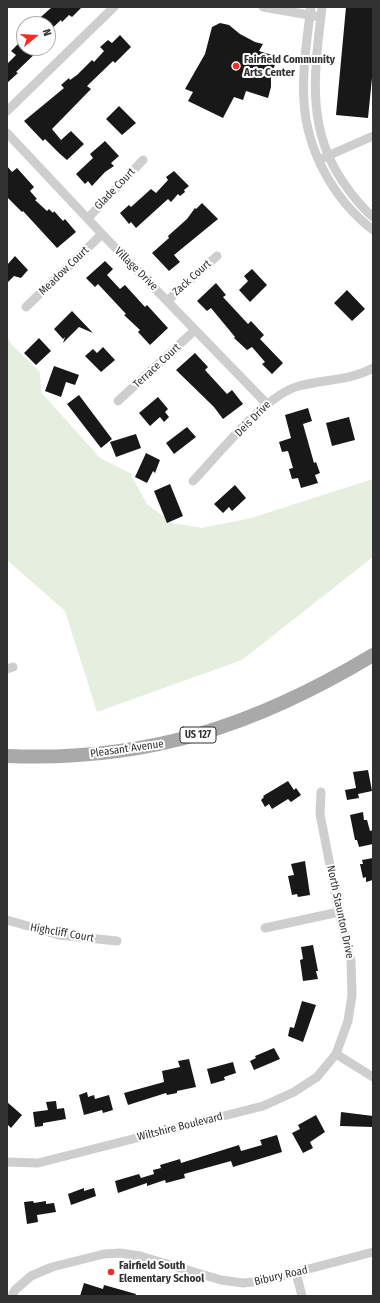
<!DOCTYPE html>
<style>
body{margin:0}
#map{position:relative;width:380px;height:1303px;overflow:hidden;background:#fff;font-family:"Fira Sans Condensed",sans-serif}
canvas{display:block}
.frame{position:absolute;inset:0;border:8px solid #313131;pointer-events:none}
.north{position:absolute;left:16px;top:16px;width:40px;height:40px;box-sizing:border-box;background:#fff;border:1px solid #adadad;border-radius:50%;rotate:72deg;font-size:11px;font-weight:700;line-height:16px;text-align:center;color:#313131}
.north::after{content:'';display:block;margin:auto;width:14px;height:18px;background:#f62c26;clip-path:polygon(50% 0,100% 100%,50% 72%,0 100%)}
</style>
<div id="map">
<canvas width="380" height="1303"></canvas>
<div class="frame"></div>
<div class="north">N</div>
</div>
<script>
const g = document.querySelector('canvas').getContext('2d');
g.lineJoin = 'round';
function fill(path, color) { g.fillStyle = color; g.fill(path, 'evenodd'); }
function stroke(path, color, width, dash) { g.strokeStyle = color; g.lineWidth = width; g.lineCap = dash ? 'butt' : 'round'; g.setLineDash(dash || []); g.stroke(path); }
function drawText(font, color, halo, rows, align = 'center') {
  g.font = font + ' "Fira Sans Condensed",sans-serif'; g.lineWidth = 4; g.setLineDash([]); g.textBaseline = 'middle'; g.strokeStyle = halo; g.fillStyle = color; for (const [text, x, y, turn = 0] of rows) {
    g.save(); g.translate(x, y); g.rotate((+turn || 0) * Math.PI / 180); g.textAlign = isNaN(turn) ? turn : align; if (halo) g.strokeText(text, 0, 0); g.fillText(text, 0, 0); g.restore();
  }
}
fill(new Path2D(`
 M7 337 12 345 40 372 41 392 100 458 130 473 147 504 172 523 202 528 251 518 373 479V557L242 660 97 712 65 611 7 560Z`), '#e6efdf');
fill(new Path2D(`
 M52 7H82L72 17 69 15 62 22 61 20 48 32V24H33Z
 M346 7H373V68L368 118 336 115Z
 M220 23 229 25 240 34 255 42 263 44 259 51 278 57 271 75V87L268 98 246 91 243 100 234 97 223 118 188 101 193 92 185 89 205 54 212 27Z
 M120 35 131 47 115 63 113 61 87 86 91 89 52 129 61 140 71 131 84 144 67 160 60 154 45 139 43 141 24 121 64 88 61 85 69 78 70 80 77 75 92 60 94 62 104 51 100 47 108 40 112 43Z
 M24 38V48H41L16 72 18 73 7 83V64L16 55 11 51Z
 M119 106 136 123 122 135 106 119Z
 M105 141 119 156 111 163 114 166 105 172 92 186 88 181 85 184 76 174 93 158 90 154Z
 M7 166 12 172 17 168 34 187 30 191 37 199 35 200 47 211 49 209 53 213 54 211 63 221 65 219 76 232 57 248 23 211 22 212 7 197Z
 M174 171 189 186 184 190 185 192 180 196 178 194 171 202 168 199 136 228 131 222 129 224 120 213 129 205 131 207 151 189 156 193 168 180 166 177Z
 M202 203 218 219 174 255 180 262 169 271 152 253 169 238 168 236 187 219 195 208 196 209Z
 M15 256 28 270 21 278 14 276 7 283V265Z
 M105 261 113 269 107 275 120 289 125 285 145 307 147 305 168 328 150 345 138 332 140 330 124 315 126 314 98 284 95 287 86 278Z
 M252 269 267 285 250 302 239 290 248 281 244 276Z
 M216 283 226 295 223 297 248 324 251 321 264 335 260 339 283 363 272 374 262 364 265 362 252 347 247 350 234 338 235 337 211 308 207 311 197 301Z
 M347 290 365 309 352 321 334 303Z
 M72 311 93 333 79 327 63 343 65 337 63 339 54 329Z
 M39 338 51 351 36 365 24 353Z
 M103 347 115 360 101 372 85 356 93 349 97 353Z
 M195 353 208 367 205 370 227 394 232 390 243 404 223 419 214 407 176 370Z
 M54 366 79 375 75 385 66 382 61 397 45 391Z
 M79 395 112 439 101 448 67 404Z
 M158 397 168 409 165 412 169 417 164 422 160 417 150 426 139 413Z
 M308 408 312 421 303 424 314 463 316 462 320 473 315 475 318 483 301 488 298 478 292 479 289 469 293 468 288 451 282 452 279 442 291 438 285 415Z
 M349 417 355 440 332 446 326 423Z
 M187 427 196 437 174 454 166 443Z
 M136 434 141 448 116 457 110 442Z
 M146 453 160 460 155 473 153 471 147 483 135 477Z
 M170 484 183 516 167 523 154 491Z
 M235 485 246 498 232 511 229 507 223 513 214 504Z
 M368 770 372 791 358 794 359 798 347 800 345 790 356 788 353 772Z
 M288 781 294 790 296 788 301 795 291 802 288 799 272 809 269 804 265 807 261 800 264 797 263 796Z
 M363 812 364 820H367L370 831 373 830V844L359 847 357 840H355L350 815Z
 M373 858V880L366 882V877L363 878 360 864H363L362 860Z
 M305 861 310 895 298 897 297 894 292 895 288 876 294 875 291 864Z
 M313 945 318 971H316L318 979 303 981 300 960 303 959 301 947Z
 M302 1001 316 1005 303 1042 288 1036 290 1027 294 1028Z
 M274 1048 280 1059 254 1070 250 1061 256 1058 255 1056Z
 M189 1059 196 1087 177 1091V1093L167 1095 166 1093 128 1105 124 1093 164 1082 162 1071 180 1067 178 1061Z
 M233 1062 236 1073 224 1077 225 1080 211 1084 207 1069Z
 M87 1092 88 1097 94 1095 95 1099 109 1095 113 1110 103 1113 102 1110 84 1115 79 1095Z
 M56 1101 57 1109 64 1108 66 1119 43 1123V1126L35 1127 33 1112 48 1110 46 1102Z
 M7 1102 22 1115 11 1128 7 1124Z
 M341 1112 373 1116V1127L340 1126Z
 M316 1115 325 1132 310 1142 313 1148 303 1153 292 1133 300 1129 298 1125Z
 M277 1135 282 1152 233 1167 231 1161 184 1174 185 1178 166 1183 165 1180 147 1186V1183L118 1193 115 1181 139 1174 141 1178 154 1174 153 1170 161 1168 160 1165 180 1159 181 1163 239 1145 241 1151 262 1145 260 1140Z
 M84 1188V1191L94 1188 96 1196 71 1205 68 1194Z
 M33 1201 34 1203 46 1201V1204L54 1203 56 1212 37 1215 38 1222 27 1224 24 1202Z
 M84 1283 103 1289 104 1285 136 1294 135 1296H80Z`), '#181818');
stroke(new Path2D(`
 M263 7 315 16
 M311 7C307 38 302 71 304 102 307 151 334 200 373 230
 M322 7C315 69 305 127 343 182 352 195 361 207 373 217
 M7 111 114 7
 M7 133 102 234 267 404
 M323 158 373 136
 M88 218 143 160
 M167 301 217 256
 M26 307 102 234
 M118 401 195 330
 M193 481C218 455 266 394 299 386 324 379 349 381 373 368
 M7 669 13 667
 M7 920 59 935 117 941
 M265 928 339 912
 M336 1054 373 1077
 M7 1162 38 1163 263 1106 294 1092 317 1077 336 1054 348 1021 352 995 351 961 339 912 320 814 321 792
 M296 1273 302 1296
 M12 1296 15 1290 31 1276 52 1267 104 1254 120 1253 140 1256 221 1280 243 1283 263 1281 373 1252`), '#cecece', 9);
stroke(new Path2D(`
 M7 756C146 762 255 726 373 655`), '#a9a9a9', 14);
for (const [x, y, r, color] of [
 [236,66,4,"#f62c26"],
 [111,1272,4,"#f62c26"]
]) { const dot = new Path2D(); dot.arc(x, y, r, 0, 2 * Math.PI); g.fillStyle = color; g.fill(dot); stroke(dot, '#fff', 1.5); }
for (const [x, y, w] of [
 [198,735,36]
]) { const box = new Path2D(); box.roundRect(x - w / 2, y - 8, w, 16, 3); g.fillStyle = '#fff'; g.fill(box); stroke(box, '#313131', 1); }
drawText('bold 10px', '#313131', null, [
 ["US 127",198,735]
]);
drawText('bold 11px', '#313131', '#fff', [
 ["Fairfield Community",244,60],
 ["Arts Center",244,73],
 ["Fairfield South",119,1266],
 ["Elementary School",119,1279]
], 'left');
drawText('11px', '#313131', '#fff', [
 ["Glade Court",115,189,-46],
 ["Village Drive",136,269,45],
 ["Meadow Court",64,271,-44],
 ["Zack Court",192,278,-42],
 ["Terrace Court",157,366,-43],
 ["Deis Drive",253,419,-45],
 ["Pleasant Avenue",127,749,-8],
 ["North Staunton Drive",340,912,78],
 ["Highcliff Court",62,933,10],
 ["Wiltshire Boulevard",180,1127,-14],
 ["Bibury Road",281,1276,-13]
]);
</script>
